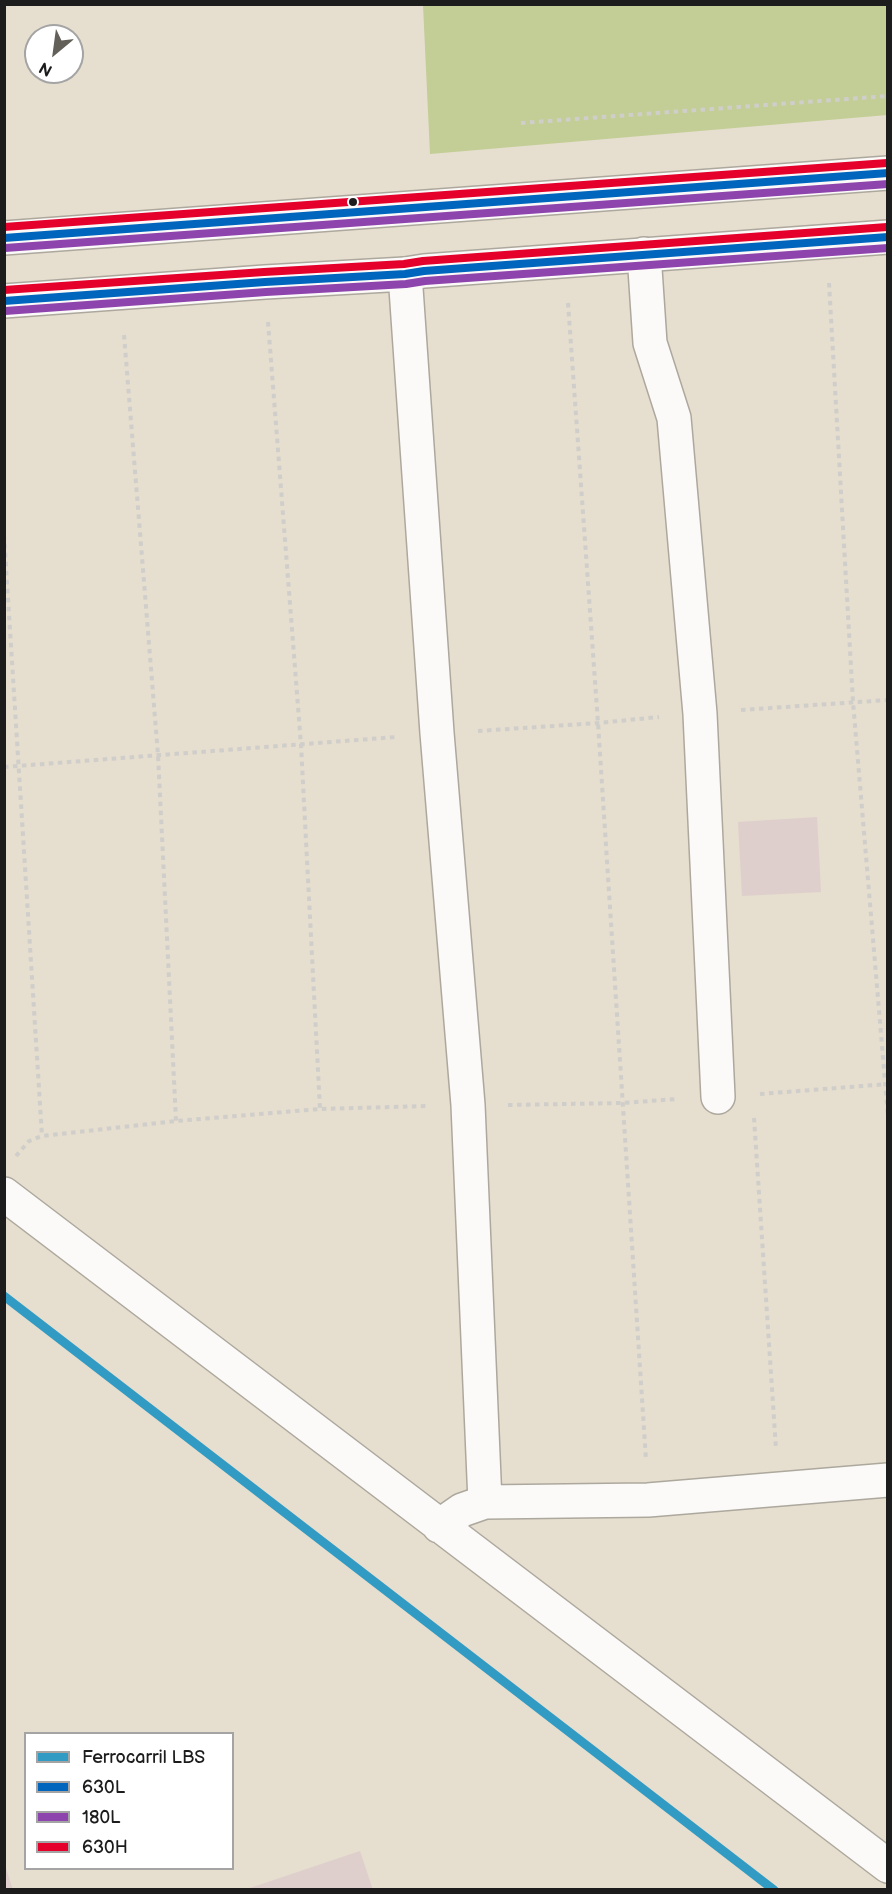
<!DOCTYPE html>
<style>
body{margin:0}
#map{position:relative;width:892px;height:1894px;overflow:hidden;background:#e6dece;font-family:"Balsamiq Sans",sans-serif}
canvas{display:block}
.frame{position:absolute;inset:0;border:6px solid #1c1c1c;pointer-events:none}
.legend{position:absolute;left:24px;top:1732px;width:210px;height:138px;box-sizing:border-box;background:#fff;border:2px solid #a4a4a4;margin:0;padding:8px 10px;list-style:none;font-size:18px;color:#1c1c1c}
.legend li{display:flex;align-items:center;gap:12px;height:30px}
.legend b{width:30px;border:2px solid #a4a4a4}
.north{position:absolute;left:24px;top:24px;width:60px;height:60px;box-sizing:border-box;background:#fff;border:2px solid #a4a4a4;border-radius:50%;rotate:209deg;font-size:16px;font-weight:700;line-height:24px;text-align:center;color:#1c1c1c}
.north::after{content:'';display:block;margin:auto;width:21px;height:27px;background:#63605a;clip-path:polygon(50% 0,100% 100%,50% 72%,0 100%)}
</style>
<div id="map">
<canvas width="892" height="1894"></canvas>
<div class="frame"></div>
<ul class="legend">
<li><b style="height:8px;background:#329bc3"></b>Ferrocarril LBS</li>
<li><b style="height:8px;background:#0065bd"></b>630L</li>
<li><b style="height:8px;background:#8e44ad"></b>180L</li>
<li><b style="height:8px;background:#e4002b"></b>630H</li>
</ul>
<div class="north">N</div>
</div>
<script>
const g = document.querySelector('canvas').getContext('2d');
g.lineJoin = 'round';
function fill(path, color) { g.fillStyle = color; g.fill(path, 'evenodd'); }
function stroke(path, color, width, dash) { g.strokeStyle = color; g.lineWidth = width; g.lineCap = dash ? 'butt' : 'round'; g.setLineDash(dash || []); g.stroke(path); }
fill(new Path2D(`
 M423 5H887V115L430 154Z`), '#c2ce95');
fill(new Path2D(`
 M817 817 821 892 742 896 738 822Z
 M360 1851 373 1890H247V1889Z
 M4 1865H5L13 1890H4Z`), '#decfcc');
const minor = new Path2D(`
 M644 254 650 343 674 418 700 714 718 1097
 M405 274 437 733 468 1105 485 1502
 M4 1194 888 1866
 M439 1526 462 1510 485 1502 648 1500 888 1480`);
const major = new Path2D(`
 M4 238 888 173
 M4 301 265 282 405 274 424 271 888 237`);
stroke(minor, '#ada89e', 36);
stroke(major, '#ada89e', 36);
stroke(new Path2D(`
 M521 123 888 96
 M829 283 853 702 888 1117
 M568 303 598 723 646 1460
 M268 322 301 745 320 1109
 M124 335 158 755 176 1121
 M4 535 42 1136
 M741 710 888 700
 M478 731 598 723 659 717
 M4 767 396 737
 M760 1094 888 1084
 M508 1105 622 1103 677 1099
 M754 1118 776 1449
 M16 1156 29 1141 42 1136 176 1121 320 1109 426 1106`), '#d0ceca', 4, [4.5, 4.5]);
stroke(minor, '#fbfaf8', 33);
stroke(major, '#fbfaf8', 33);
stroke(new Path2D(`
 M4 238 888 173
 M4 301 265 282 405 274 424 271 888 237`), '#0065bd', 8);
stroke(new Path2D(`
 M5 248 888 184
 M5 311 266 292 406 284 425 281 888 248`), '#8e44ad', 8);
stroke(new Path2D(`
 M4 227 887 163
 M4 290 264 272 404 264 423 261 887 227`), '#e4002b', 8);
stroke(new Path2D(`
 M4 1296 774 1890`), '#329bc3', 9);
for (const [x, y, r, color] of [
 [353,202,5,"#1c1c1c"]
]) { const dot = new Path2D(); dot.arc(x, y, r, 0, 2 * Math.PI); g.fillStyle = color; g.fill(dot); stroke(dot, '#fff', 2); }
</script>
